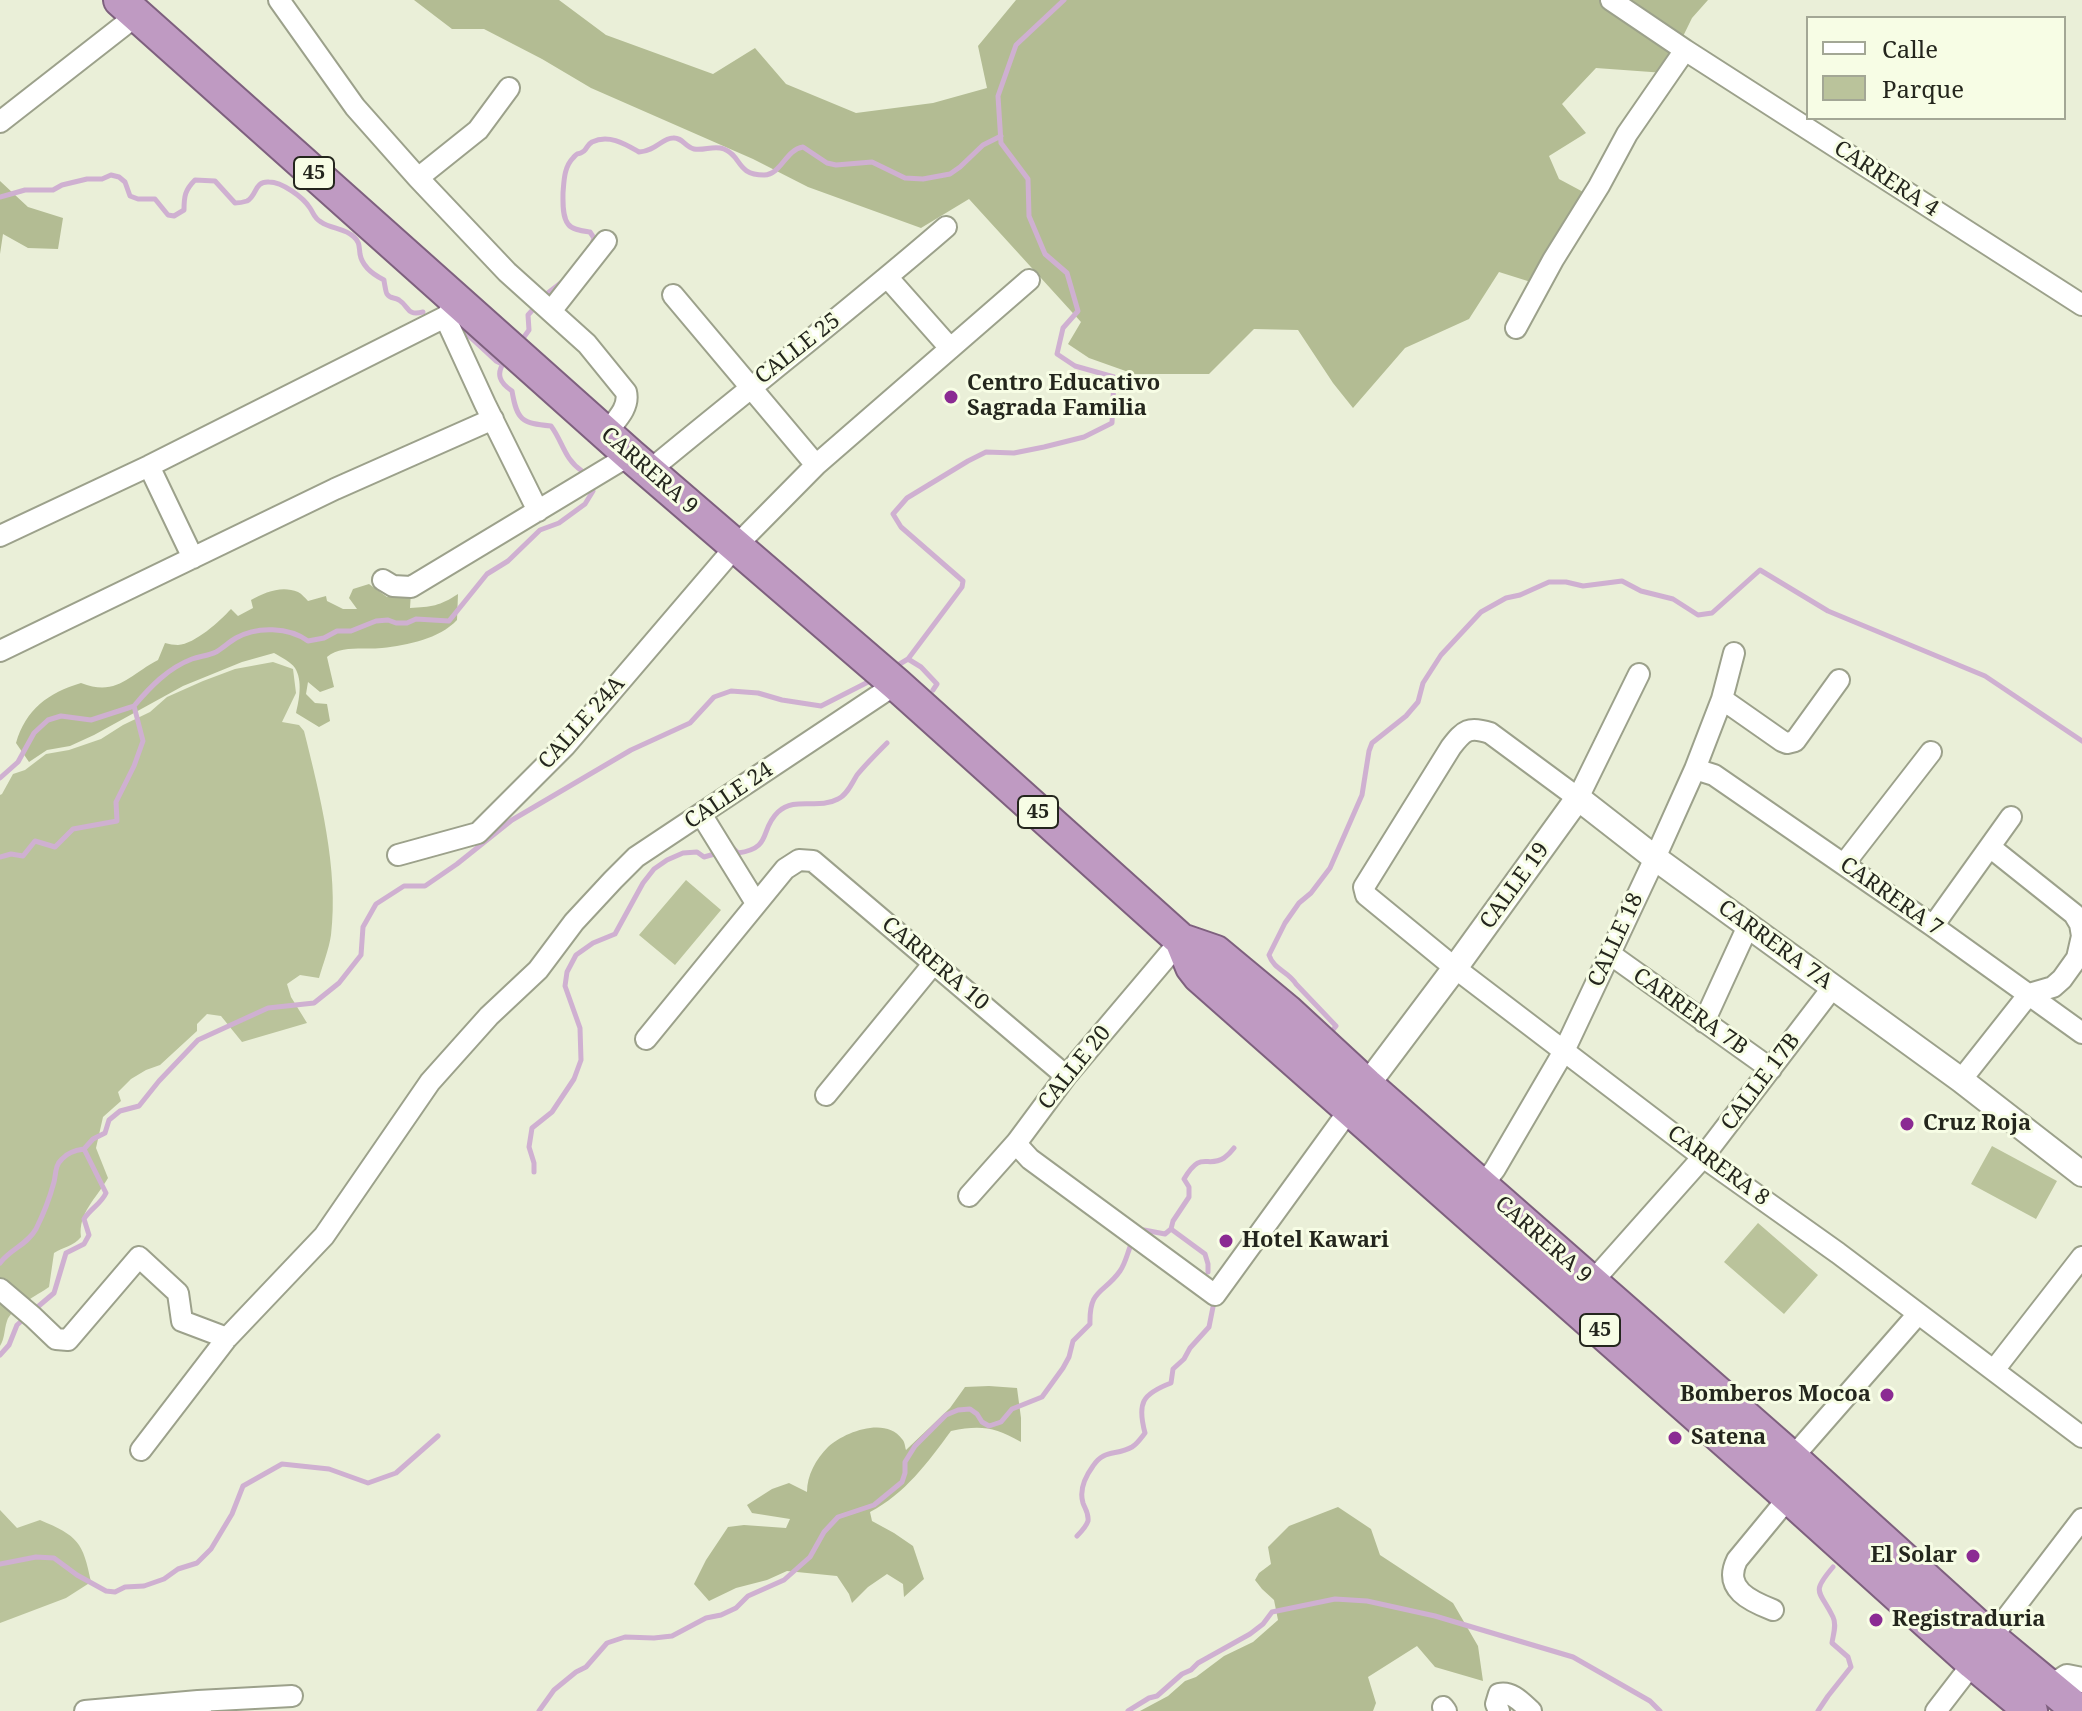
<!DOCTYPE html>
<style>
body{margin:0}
#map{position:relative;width:2082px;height:1711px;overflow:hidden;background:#eaefd8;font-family:"Noto Serif",serif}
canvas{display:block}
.legend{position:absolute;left:1806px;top:16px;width:260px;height:104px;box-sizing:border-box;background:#f7fde5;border:2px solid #a3a795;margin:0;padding:10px 14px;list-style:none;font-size:24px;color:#24261d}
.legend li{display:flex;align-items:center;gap:16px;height:40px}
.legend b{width:40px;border:2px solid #a3a795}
</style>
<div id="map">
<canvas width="2082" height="1711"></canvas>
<ul class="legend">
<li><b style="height:10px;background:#fff"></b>Calle</li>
<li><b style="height:22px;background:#bac39b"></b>Parque</li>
</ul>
</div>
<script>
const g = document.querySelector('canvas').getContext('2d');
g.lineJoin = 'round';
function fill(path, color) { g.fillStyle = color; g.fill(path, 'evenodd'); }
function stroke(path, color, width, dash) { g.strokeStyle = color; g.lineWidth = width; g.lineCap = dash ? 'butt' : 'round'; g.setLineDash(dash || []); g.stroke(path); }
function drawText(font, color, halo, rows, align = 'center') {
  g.font = font + ' "Noto Serif",serif'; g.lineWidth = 6; g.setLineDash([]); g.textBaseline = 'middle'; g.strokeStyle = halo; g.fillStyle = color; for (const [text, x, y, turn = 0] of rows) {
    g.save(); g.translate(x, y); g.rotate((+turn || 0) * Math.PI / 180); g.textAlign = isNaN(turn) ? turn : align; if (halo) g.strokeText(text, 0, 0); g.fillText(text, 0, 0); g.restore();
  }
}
fill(new Path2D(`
 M273 662 293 669 296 693 282 722 299 725 304 731C320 795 339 870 331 935 329 949 323 964 319 978L300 975 287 984 291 997 307 1023 242 1042 221 1016 207 1014 197 1024V1031L160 1065 146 1070 131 1079 118 1092 121 1101 103 1117 96 1148 108 1178C96 1199 78 1213 81 1237 74 1246 63 1247 54 1253L49 1287C38 1295 11 1308 7 1321 4 1330 5 1338 0 1346V795L2 794 13 774 25 770 46 754 69 750 101 739 123 725 150 712 167 697 203 681 235 669Z
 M686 880 721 910 675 965 639 935Z
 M1992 1146 2057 1181 2036 1219 1971 1184Z
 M1758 1223 1818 1275 1784 1314 1724 1262Z
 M0 1510 17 1528 40 1520C78 1536 83 1542 91 1582L66 1598 0 1623Z`), '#bac39b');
fill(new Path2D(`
 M414 0H559L606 35 713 74 755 48 786 84 856 113 933 103 987 88 978 46 1016 0H1708L1692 18 1665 73 1596 68 1562 104 1586 133 1549 156 1559 179 1587 194 1534 283 1499 272 1469 319 1405 348 1353 408 1333 383 1298 330 1254 329 1209 374H1134L1089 358 1068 344 1081 322 969 199 921 228 808 187 753 159 591 88 542 59 484 29H452Z
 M0 181 28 207 63 218 58 249 28 248 3 234 0 254Z
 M369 584 387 597 403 589 411 592 410 608C431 607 440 606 458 594L457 620C439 639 408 645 382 648 364 650 341 645 327 657L334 687 320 692 308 682 306 694 315 703 327 704 330 721 319 727 296 713C299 700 303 681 295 668 291 662 281 657 274 653L242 662 183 686 94 735 70 746 47 750 29 762 16 743C26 709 48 693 81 683 117 697 129 675 158 660L165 643C169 644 174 645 178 645 195 644 220 621 231 609L238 616 253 608 251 600C265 592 282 585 298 592 302 594 305 598 308 601L326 596 327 601 343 609H357L349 598 353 589Z
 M989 1386 1017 1388 1021 1418V1442C994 1427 981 1425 951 1431 928 1462 905 1494 870 1512L872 1521 894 1533 913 1546 924 1579 904 1597 903 1584 887 1574 868 1587 852 1603 849 1594 837 1576 787 1571 767 1580 736 1588 709 1601 694 1584 706 1560 728 1527 744 1525 786 1528 790 1519 752 1513 747 1505 772 1489 789 1483 807 1492C807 1475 816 1459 828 1447 844 1432 886 1416 902 1439 905 1442 905 1447 906 1450L950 1408 965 1387Z
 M1338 1507 1371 1529 1380 1555 1453 1603 1478 1646 1483 1681 1435 1667 1417 1646 1368 1677 1376 1703 1373 1711H1140L1168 1696 1185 1681 1196 1677 1224 1656 1253 1642 1278 1620 1274 1600 1262 1589 1255 1580 1259 1573 1271 1564 1268 1547 1289 1526Z`), '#b3bc93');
stroke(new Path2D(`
 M0 197 25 190H53L62 185 87 179H102L111 175 119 177 125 182 130 196 138 199H155L168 215 174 216 184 210C184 196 185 190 195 180L215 181 235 203C238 203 244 202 247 201 257 196 254 181 269 182 282 182 303 197 310 208 314 214 314 218 321 222 331 229 345 228 354 237 360 242 359 247 360 254 362 266 374 275 384 280 384 281 386 293 387 294 390 299 394 297 399 300 410 307 406 316 423 312
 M591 247 594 238 590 232C583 231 572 230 568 224 562 216 563 202 563 193 564 181 564 167 573 158 580 150 575 157 584 151 588 147 587 145 592 142 609 134 625 144 639 152 656 151 662 138 673 138 682 137 685 147 694 149 704 151 714 145 724 149 742 156 736 175 764 175 782 174 785 150 803 147L827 163 836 165 872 162 905 178 923 179 950 174 960 167 983 145 1001 136
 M544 296 562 282
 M456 324 496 361 502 364
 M519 344 529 330 528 315 537 305
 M505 361C495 374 500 383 512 391 517 421 522 423 551 426 563 442 564 459 582 471
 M908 659 921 667 937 684 933 690
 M893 668 908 659 962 587 963 581 901 527 893 514 907 498 968 461 986 452 1014 453 1044 447 1084 437 1112 423 1114 377 1075 366 1057 354 1063 328 1078 311 1067 273 1045 254 1029 216 1028 179 1001 143 998 96 1016 45 1064 0
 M0 778 18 762 34 733 48 720 61 716 91 720 128 708 134 706C150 687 168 668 192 659 200 656 208 656 216 652 223 648 229 642 236 638 257 626 289 627 308 641L324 638 337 631H351L376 621 388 620 396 623H407L416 619 449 621 487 574 508 561 540 530 559 523 585 504 593 491 590 484
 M730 848H733L738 853C773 848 759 830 778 812 795 796 818 810 838 799 847 795 852 783 857 775 866 764 877 753 887 743
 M0 857 11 854 23 856 35 841 55 847 73 829 117 821 116 802 134 766 143 741 134 706
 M1332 1031 1336 1026 1296 984C1288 971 1274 970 1269 955L1285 923 1299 903 1311 893 1330 868 1362 795 1369 751 1372 743 1406 716 1418 702 1423 683 1441 655 1481 612 1506 598 1520 595 1549 582H1566L1583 586 1622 581 1641 591 1673 599 1698 615 1712 613 1760 570 1828 611 1985 676 2082 741
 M534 1172V1163L529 1147 532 1128 552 1112 574 1079 581 1060 580 1028 565 986 567 972 576 955 593 943 615 934 643 883 654 869 667 860 683 853 697 852 704 857 718 853
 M1171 1229 1205 1254 1208 1264V1272
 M1144 1230 1165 1234 1171 1229 1173 1221 1189 1197V1187L1184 1179C1202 1149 1206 1169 1224 1158 1228 1155 1231 1152 1234 1148
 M0 1263C10 1249 27 1245 36 1229 43 1215 50 1197 54 1182 56 1174 55 1165 62 1159 67 1153 77 1150 84 1149
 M34 1310 54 1293 66 1253 84 1244 89 1235 84 1219C90 1209 101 1204 106 1193L84 1149 93 1139 105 1133 109 1120 120 1111 139 1106 159 1081 198 1040 268 1008 314 1003 339 983 361 955 363 927 376 904 404 886H425L457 864 512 820 631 750 690 723 714 697 731 691 758 693 782 700 821 706 874 679
 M0 1355 9 1345 17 1325 26 1317
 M1077 1536C1081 1532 1086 1527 1088 1521 1089 1513 1085 1509 1083 1503 1079 1490 1085 1477 1093 1466 1104 1449 1116 1456 1132 1447 1137 1444 1141 1438 1145 1433 1137 1403 1142 1394 1171 1383L1173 1369 1184 1359 1190 1348 1209 1327 1213 1307
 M0 1564 36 1557 54 1558 77 1575 106 1591 115 1592 125 1587 144 1586 164 1579 178 1569 197 1563 211 1549 232 1514 243 1486 282 1464 329 1469 368 1483 396 1473 438 1436
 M539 1711 554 1690 576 1672 586 1667 607 1643 625 1637 654 1638 672 1636 706 1618 721 1615 736 1608 748 1596 784 1580 810 1557 824 1532 838 1517 874 1505 902 1482 905 1473V1462L915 1446 946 1415 958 1410 970 1409 977 1414 982 1422 989 1426 1001 1422 1012 1409 1042 1397 1063 1368 1069 1357 1073 1341 1090 1324C1089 1288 1104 1294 1120 1271 1125 1264 1127 1255 1130 1247
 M1128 1711 1149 1698 1157 1696 1182 1674 1191 1670 1198 1663 1250 1634 1263 1624 1272 1612 1335 1599 1367 1601 1435 1616 1573 1657 1650 1701 1660 1711
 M1818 1711 1828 1696 1851 1667 1848 1657 1832 1643C1833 1635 1837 1625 1833 1617 1820 1590 1810 1594 1833 1567`), '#cfb0d1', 5);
const minor = new Path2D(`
 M279 0 355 107 418 178 507 272 587 344 626 392C630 408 615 421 606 433
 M1611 0 1685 50 2082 305
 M0 122 137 15
 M418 178 478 130 509 88
 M888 278 950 348
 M673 295 816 465
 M551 311 606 241
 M445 317 485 404 538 511
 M1516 328 1553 260 1599 186 1627 134 1685 50
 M149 466 193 558
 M649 471C748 389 849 311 946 227
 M0 536 149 466 445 317 459 302
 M383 580 393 586 411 587 630 455
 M0 651 335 489 493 419
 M1639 674 1578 798 1490 733C1469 726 1464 730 1451 747L1364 887 1366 895 1455 968 1703 1157 1838 1253 2082 1437
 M1722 699 1782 741 1787 743 1795 741 1839 680
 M1695 769 1714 775 1933 926 2082 1033
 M701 814 756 903
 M398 855 478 833 565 746 736 546 816 465 1029 280
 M1844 864 1931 752
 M1933 926 2011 817
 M1610 954 1771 1069
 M1704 1022 1748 926
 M646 1039 785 869 799 860 813 861 1066 1076
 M1961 1080 2029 994 2053 987 2062 979 2077 958 2082 936 2080 924 2074 914 1990 847
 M826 1095 934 963
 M1017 1142 1019 1147 1030 1159 1215 1295 1350 1109
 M1476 1194 1495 1169 1564 1051 1655 858 1695 769 1722 699 1734 653
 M969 1196 1017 1142 1066 1076 1181 940
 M1592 1282 1703 1157 1833 987
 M0 1289 33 1317 56 1339 68 1340 139 1257 178 1293 182 1321 227 1338
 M1994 1370 2082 1257
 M141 1450 227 1338 324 1236 430 1082 489 1016 538 970 574 922 613 880 636 857 896 684
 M1785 1466 1918 1314
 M1773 1610C1750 1601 1723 1589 1737 1560L1789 1497
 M1991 1638 2082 1519
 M1443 1707 1446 1711
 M85 1711 198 1701
 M201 1711 198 1701 292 1696
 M1499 1711 1496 1704 1499 1694C1512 1691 1522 1703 1531 1711
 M1936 1711 1973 1663`);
const tertiary = new Path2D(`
 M1367 1085 1455 968 1578 798 1655 858 1961 1080 2082 1174
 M2050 1688 2067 1677 2082 1680`);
const trunk = new Path2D(`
 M120 0 630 455 896 684 1181 940 1216 952 1287 1011 1367 1085 1792 1458 1991 1638 2079 1711
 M1181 940 1192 967 1199 976 1772 1482 1973 1663 2031 1711`);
stroke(minor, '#9ca18b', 24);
stroke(tertiary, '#9ca18b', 28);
stroke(trunk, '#7e607e', 36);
stroke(minor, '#fff', 20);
stroke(tertiary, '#fff', 24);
stroke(trunk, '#bf9ac2', 32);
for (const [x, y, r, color] of [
 [951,397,8,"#8b2b93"],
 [1907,1124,8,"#8b2b93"],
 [1226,1241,8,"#8b2b93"],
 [1887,1395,8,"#8b2b93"],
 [1675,1438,8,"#8b2b93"],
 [1973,1556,8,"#8b2b93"],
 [1876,1620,8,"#8b2b93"]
]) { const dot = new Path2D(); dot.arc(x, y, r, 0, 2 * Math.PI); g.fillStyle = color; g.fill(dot); stroke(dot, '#f7fde5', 3); }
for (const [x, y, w] of [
 [314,173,40],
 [1038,812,40],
 [1600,1330,40]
]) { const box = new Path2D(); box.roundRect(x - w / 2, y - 16, w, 32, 6); g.fillStyle = '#f7fde5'; g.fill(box); stroke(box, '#24261d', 2); }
drawText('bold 20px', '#24261d', null, [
 ["45",314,173],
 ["45",1038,812],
 ["45",1600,1330]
]);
drawText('22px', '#24261d', '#f7fde5', [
 ["CARRERA 4",1886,179,33],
 ["CALLE 25",798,349,-38],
 ["CARRERA 9",649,471,41],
 ["CALLE 24A",582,723,-48],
 ["CALLE 24",729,796,-34],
 ["CALLE 19",1515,886,-54],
 ["CARRERA 7",1891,897,35],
 ["CALLE 18",1616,940,-65],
 ["CARRERA 7A",1775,945,36],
 ["CARRERA 10",935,964,40],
 ["CARRERA 7B",1690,1012,35],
 ["CALLE 20",1075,1068,-51],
 ["CALLE 17B",1761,1082,-53],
 ["CARRERA 8",1718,1166,36],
 ["CARRERA 9",1543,1240,41]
]);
drawText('bold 22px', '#24261d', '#f7fde5', [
 ["Centro Educativo",967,384],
 ["Sagrada Familia",967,409],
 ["Cruz Roja",1923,1124],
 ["Hotel Kawari",1242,1241],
 ["Bomberos Mocoa",1871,1395,"right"],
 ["Satena",1691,1438],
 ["El Solar",1957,1556,"right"],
 ["Registraduria",1892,1620]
], 'left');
</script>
